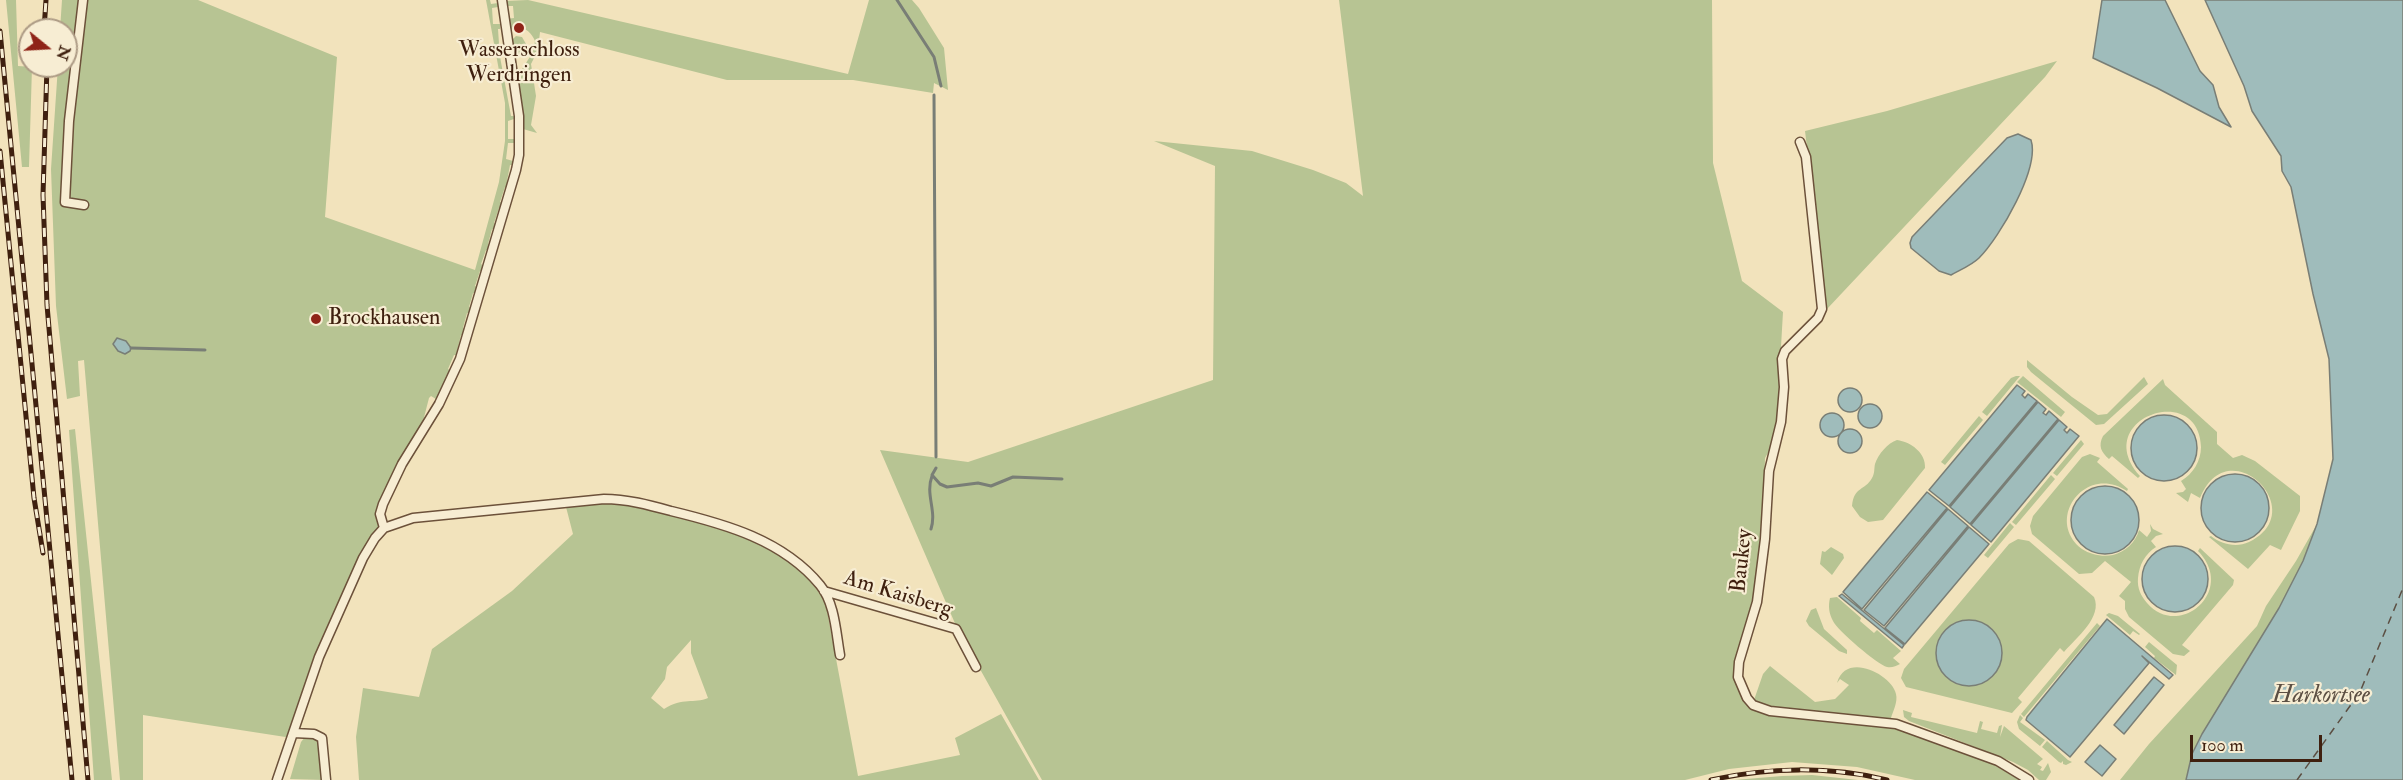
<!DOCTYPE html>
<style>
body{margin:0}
#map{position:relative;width:2403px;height:780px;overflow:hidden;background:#f2e3bc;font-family:"IM FELL Double Pica",serif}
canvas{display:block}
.north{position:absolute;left:18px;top:18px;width:60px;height:60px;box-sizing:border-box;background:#f7edd3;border:2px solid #ad9b85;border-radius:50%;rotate:108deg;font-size:16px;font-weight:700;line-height:24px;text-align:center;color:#3f200f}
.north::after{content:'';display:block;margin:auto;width:21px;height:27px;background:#8f2418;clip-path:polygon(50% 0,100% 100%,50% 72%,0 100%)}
.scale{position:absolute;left:2190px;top:735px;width:132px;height:27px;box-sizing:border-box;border:3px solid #3f200f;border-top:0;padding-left:8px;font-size:18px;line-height:21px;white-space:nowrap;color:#3f200f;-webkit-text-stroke:4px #f7edd3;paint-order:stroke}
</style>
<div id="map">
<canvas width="2403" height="780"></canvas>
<div class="north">N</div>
<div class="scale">100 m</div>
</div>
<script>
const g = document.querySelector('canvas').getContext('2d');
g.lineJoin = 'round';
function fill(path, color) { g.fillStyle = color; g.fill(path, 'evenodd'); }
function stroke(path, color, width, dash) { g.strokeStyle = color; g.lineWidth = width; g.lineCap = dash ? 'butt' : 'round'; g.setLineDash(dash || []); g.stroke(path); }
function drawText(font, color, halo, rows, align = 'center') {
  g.font = font + ' "IM FELL Double Pica",serif'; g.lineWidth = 4.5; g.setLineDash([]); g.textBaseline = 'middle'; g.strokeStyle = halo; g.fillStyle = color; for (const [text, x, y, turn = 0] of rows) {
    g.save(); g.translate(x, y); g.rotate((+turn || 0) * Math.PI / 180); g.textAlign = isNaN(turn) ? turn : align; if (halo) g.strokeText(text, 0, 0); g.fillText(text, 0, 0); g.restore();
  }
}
fill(new Path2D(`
 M6 0H16L18 66 32 67 29 167H22Z
 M62 0H198L337 57 325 217 475 270 499 182 505 141V103L486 0H490L491 4 498 3V7L492 8 493 24H500V29H498L499 44 502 46H498L511 116H514V119L508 121V139H515V143H508L506 159 513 161 512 165H510L507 181 509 182 507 187H505L500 202 503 203 501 208H499L494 223 496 224 495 229H492L488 244 490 245 489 250H486L481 264 484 266 482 271H480L475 286 477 287 476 293H473L469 307 471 308 470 313H467L463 328 465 329 464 335H461L456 355H454L448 369 450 370 436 399 431 396 429 398 420 433 383 504 384 528 375 538 338 615 292 738 143 715V780H120L84 360 78 361 80 396 67 399 56 306 51 169 58 66H66V30H60Z
 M528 0 848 74 869 0H912L919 8 944 48 948 90 934 83 933 93 853 80H727L540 32 538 50 531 64 536 96 531 125 537 133 523 129 517 77 533 52 535 41C530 29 520 24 508 31L506 19 514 18 513 6H506L505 1Z
 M1339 0H1712L1713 163 1742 281 1783 312 1780 364 1782 374 1776 439 1765 458 1763 539 1755 601 1737 661 1752 707 1897 727 1990 762 2019 780H1915L1857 767 1792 762 1729 769 1685 780H1042L957 628 880 450 968 462 1213 380 1215 166 1154 141 1252 151 1313 170 1346 183 1363 196Z
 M516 36 522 37 526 44 520 54 514 55 512 40Z
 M2057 61 2045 77 1827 309 1805 131 1887 111Z
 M2027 360 2072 397 2098 415 2107 414 2144 377 2148 384 2104 424 2096 425 2031 372 2027 367Z
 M2016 376H2020L1987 416 1982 412 2011 378Z
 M2023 376 2065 412 2061 417 2017 382Z
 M2163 379 2165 385 2217 432V444L2233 458 2242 455 2255 461 2300 496V511L2281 550 2270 545 2248 569 2209 537 2211 536C2221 544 2236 548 2249 542 2313 511 2228 428 2200 498L2191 493 2188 502 2176 493 2183 492 2186 489 2181 481C2193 474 2201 461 2201 447 2199 380 2089 419 2140 476L2138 478 2112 456 2109 459C2101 452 2098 446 2103 436Z
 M1979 416 1983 420 1945 465 1941 462Z
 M75 429 112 780H94L69 430Z
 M1897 440C1911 442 1926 453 1925 468L1883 520 1868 522 1860 517 1852 506C1854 486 1865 491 1872 478 1875 473 1874 468 1875 464 1878 454 1888 443 1897 440Z
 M2081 440 2084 444 2057 476 2053 473Z
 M2090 454 2100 458 2097 462 2128 489 2127 491C2085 463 2044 520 2082 549 2091 555 2103 557 2113 555 2125 552 2136 542 2139 530L2147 537 2151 531 2150 524 2153 529 2163 534 2156 536 2151 541 2156 547C2145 554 2139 565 2138 578 2137 588 2141 596 2147 603 2179 640 2237 591 2198 551L2200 548 2234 580 2233 585 2182 645 2190 651 2184 656 2173 654 2129 617 2125 609V601L2119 596 2131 582 2105 561 2092 573 2079 574 2032 534 2030 526 2033 516 2082 457Z
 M2051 475 2055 479 2016 525 2012 522Z
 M603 500H623L735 529 795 562 825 600 858 776 960 755 955 738 1001 714 1039 780H359L356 737 363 688 419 697 432 649 512 591 573 534 566 507ZM691 640V653L708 698C694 704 683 697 664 709L651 698 665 679 667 667Z
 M2010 523 2014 527 1988 558 1984 555Z
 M2317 524 2229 780H2120L2149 744 2257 626 2266 606 2296 561Z
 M2018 539 2029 541 2094 597C2103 617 2076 638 2064 652L2060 648 2018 698 2022 702 2012 713 1906 687 1901 678 1904 669 2009 544Z
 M1831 547 1843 554 1844 558 1832 575 1820 564 1822 551 1825 552Z
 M1837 597 1861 618 1860 621 1874 633 1877 630 1901 651 1893 658 1900 664C1896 666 1892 668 1887 667 1878 665 1837 630 1833 621 1829 614 1828 606 1830 598Z
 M1816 608 1824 629 1847 650V654L1839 651 1809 626 1806 621 1811 610Z
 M2109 613 2118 616 2140 634 2139 635 2133 631 2130 635 2106 615Z
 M2097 623 2100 626 2024 717 2021 714Z
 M2149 642 2177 665 2176 675 2154 658 2155 656 2145 647Z
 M1770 666 1815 702 1835 699 1849 685 1840 679 1837 683C1846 651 1892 675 1896 694 1898 702 1893 711 1891 718L1889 720 1764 707 1754 700 1763 674Z
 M1903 710 1912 713 1911 717 1977 733 1980 721 1983 722 1981 729 1997 733 1999 726 2002 725 2000 737 2004 726 2043 759 2037 764 2042 767 2040 770 2043 771 2048 763 2051 772 2046 780H2039L2028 770 2013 762 1909 721 1904 717Z
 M2020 715 2023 718 2020 722 2045 740 2040 746 2019 729 2017 722Z
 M305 737H312L319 741 324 780 290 779 301 742Z
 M2047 741 2068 760 2072 762 2066 765 2063 764V761L2061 763 2059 762 2042 747Z
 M1812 775 1858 780H1734L1782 776Z`), '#b7c493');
const water = new Path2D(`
 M2102 0H2165L2200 71 2213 85 2219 107 2231 127 2157 88 2093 58Z
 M2205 0H2403V780H2186L2192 754 2202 734 2279 608 2303 561 2317 524 2333 459 2329 359 2313 294 2291 187 2282 171 2281 156 2252 111 2244 86Z
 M2018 134 2031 140C2040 168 2000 237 1979 258 1972 265 1960 270 1951 275L1939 271 1911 248 1910 243 1912 237 2007 138Z
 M117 338 126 341 131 348 130 351 125 354 118 351 113 344Z
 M2017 385 2025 391 2022 395 2025 398 2028 394 2037 401 1949 506 1929 490Z
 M1838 400a12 12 0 1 1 24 0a12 12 0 1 1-24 0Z
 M2038 402 2046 409 2043 413 2046 415 2049 411 2058 419 1970 524 1950 507Z
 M1858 416a12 12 0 1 1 24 0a12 12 0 1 1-24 0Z
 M1820 425a12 12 0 1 1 24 0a12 12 0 1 1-24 0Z
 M2131 448a33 33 0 1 1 66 0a33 33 0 1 1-66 0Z
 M2059 420 2067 427 2064 430 2067 433 2070 429 2079 436 1991 542 1971 525Z
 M1838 441a12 12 0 1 1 24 0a12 12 0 1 1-24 0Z
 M2201 508a34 34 0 1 1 68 0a34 34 0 1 1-68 0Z
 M2071 520a34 34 0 1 1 68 0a34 34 0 1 1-68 0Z
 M1927 492 1947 508 1862 609 1843 592Z
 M1948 509 1968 526 1884 626 1864 610Z
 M1969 527 1989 544 1905 644 1885 628Z
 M2142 579a33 33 0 1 1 66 0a33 33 0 1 1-66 0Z
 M1842 594 1904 645 1902 648 1839 596Z
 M2107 619 2173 675 2169 679 2142 656 2149 663 2070 757 2026 720 2027 717Z
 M1936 653a33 33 0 1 1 66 0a33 33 0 1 1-66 0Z
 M2154 677 2164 685 2124 734 2114 725Z
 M2100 745 2116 759 2102 776 2085 762Z`);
fill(water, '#9fbcbb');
stroke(water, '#797e76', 1.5);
stroke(new Path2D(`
 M897 0 934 57 941 86
 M934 95 936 457
 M131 348 205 350
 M936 468 932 475 940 484 947 487 978 483 991 486 1013 477 1062 479
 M931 529C937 510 925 495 932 476`), '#797e76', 3);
stroke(new Path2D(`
 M2297 780 2360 692 2403 588`), '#5c4f43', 1.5, [8, 6]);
const minor = new Path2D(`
 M83 0 69 121 65 202 84 205
 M1800 142 1806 157 1822 309 1818 318 1785 351 1782 359 1784 387 1781 422 1769 471 1765 539 1757 602 1739 662 1738 677 1747 698 1753 705 1770 711 1896 724 1998 761 2029 780
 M384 528 380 514 383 504 402 464 439 404 460 359 516 170 519 155V116L502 0
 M824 591 956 629 976 667
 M294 733 314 734 322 738 326 780
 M277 780 319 657 363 558 375 538 384 528 413 518 604 499C627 499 649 505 671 511 725 524 783 540 820 585 835 603 836 633 840 655`);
stroke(minor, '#6c513a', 11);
stroke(minor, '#f7edd3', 8);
const rail = new Path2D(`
 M44 30 46 0
 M0 31 72 780
 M47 66 43 195 47 305 88 780
 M0 151 34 498 43 553
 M1711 780C1768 767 1830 766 1887 780`);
stroke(rail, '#3f200f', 5);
stroke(rail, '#f7edd3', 3, [9]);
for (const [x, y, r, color] of [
 [519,28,6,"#8f2418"],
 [316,319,6,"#8f2418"]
]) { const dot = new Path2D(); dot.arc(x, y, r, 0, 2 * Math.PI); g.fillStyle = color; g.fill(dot); stroke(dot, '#f7edd3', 2); }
drawText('22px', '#3f200f', '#f7edd3', [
 ["Wasserschloss",519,51],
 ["Werdringen",519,76],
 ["Brockhausen",328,319,"left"]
]);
drawText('22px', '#3f200f', '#f7edd3', [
 ["Baukey",1743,561,-84],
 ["Am Kaisberg",898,595,17]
]);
drawText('italic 24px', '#5c4f43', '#f7edd3', [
 ["Harkortsee",2321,697]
]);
</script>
